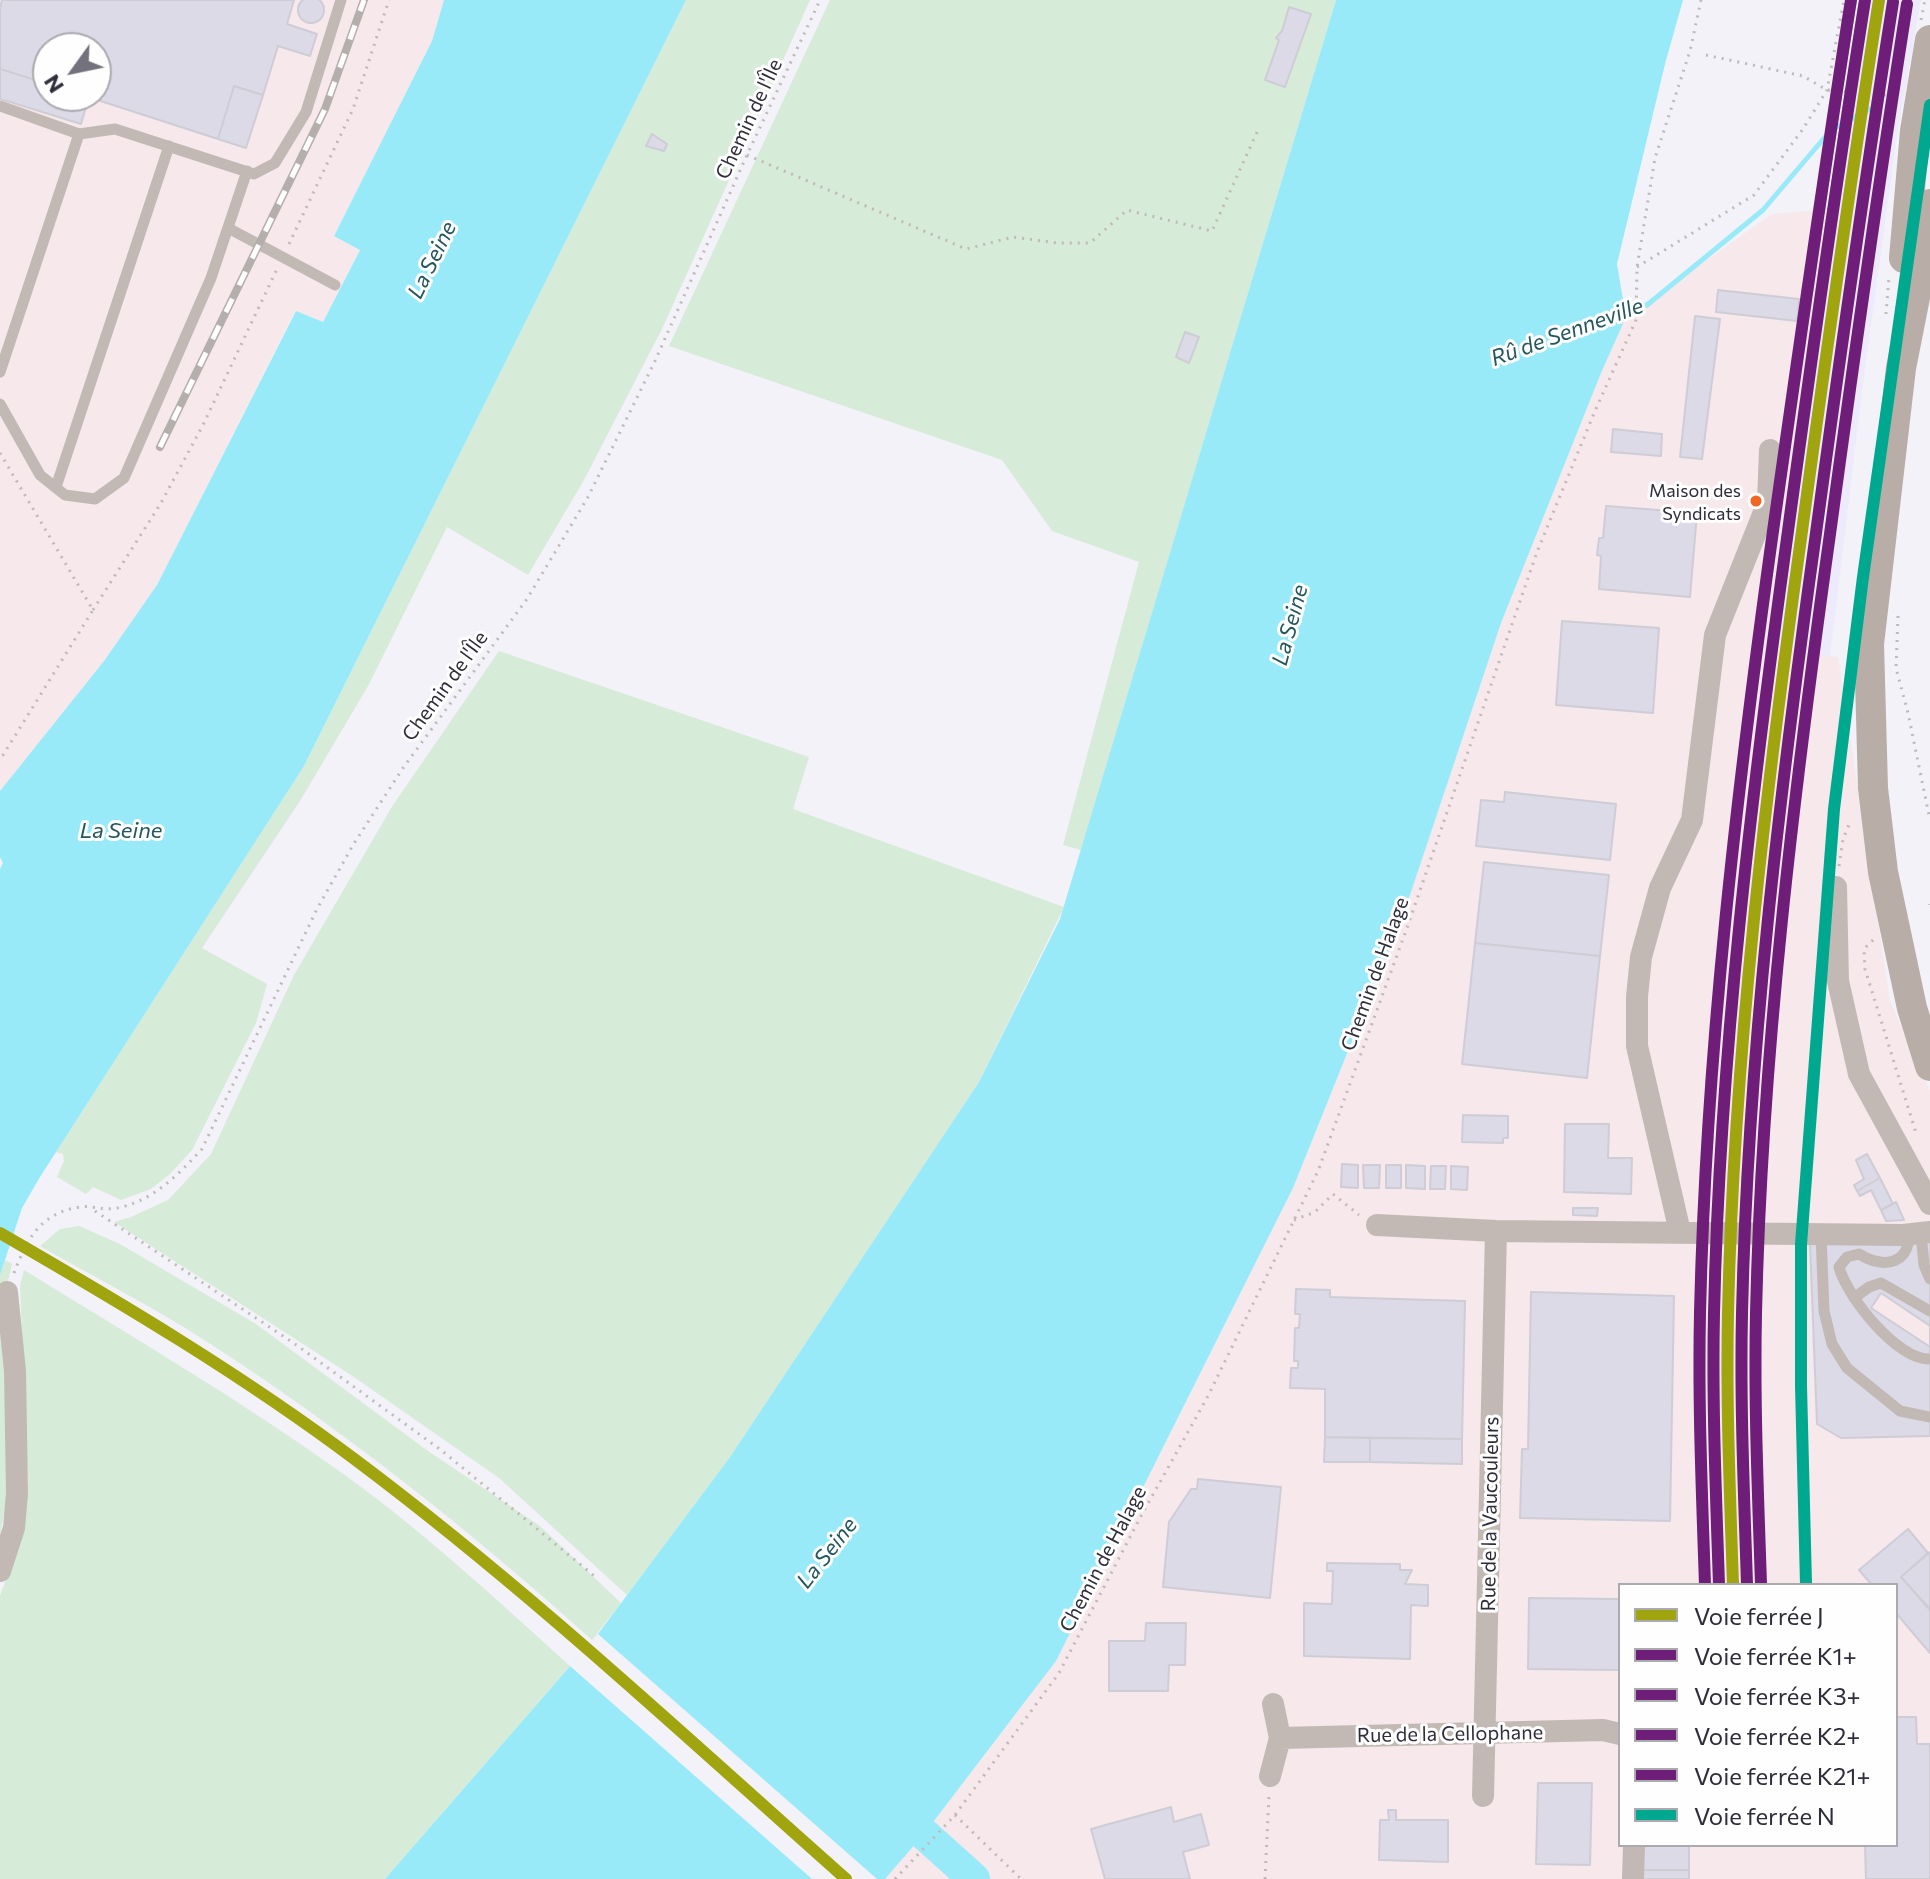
<!DOCTYPE html>
<meta charset="utf-8">
<style>
body{margin:0}
#map{position:relative;width:1930px;height:1879px;overflow:hidden;background:#f2f2f8;font-family:Commissioner,sans-serif}
canvas{display:block}
.legend{position:absolute;left:1618px;top:1583px;width:280px;height:264px;box-sizing:border-box;background:#fefefe;border:2px solid #abaaaf;margin:0;padding:10px 14px;list-style:none;font-size:24px;color:#2f2d39}
.legend li{display:flex;align-items:center;gap:16px;height:40px}
.legend b{width:40px;border:2px solid #abaaaf}
.north{position:absolute;left:32px;top:32px;width:80px;height:80px;box-sizing:border-box;background:#fefefe;border:2px solid #abaaaf;border-radius:50%;rotate:237deg;font-size:22px;font-weight:700;line-height:32px;text-align:center;color:#2f2d39}
.north::after{content:'';display:block;margin:auto;width:28px;height:36px;background:#73727c;clip-path:polygon(50% 0,100% 100%,50% 72%,0 100%)}
</style>
<div id="map">
<canvas width="1930" height="1879"></canvas>
<ul class="legend">
<li><b style="height:10px;background:#a0a40e"></b>Voie ferrée J</li>
<li><b style="height:10px;background:#6e1e78"></b>Voie ferrée K1+</li>
<li><b style="height:10px;background:#6e1e78"></b>Voie ferrée K3+</li>
<li><b style="height:10px;background:#6e1e78"></b>Voie ferrée K2+</li>
<li><b style="height:10px;background:#6e1e78"></b>Voie ferrée K21+</li>
<li><b style="height:10px;background:#00a88f"></b>Voie ferrée N</li>
</ul>
<div class="north">N</div>
</div>
<script>
const g = document.querySelector('canvas').getContext('2d');
g.lineJoin = 'round';
function fill(path, color) { g.fillStyle = color; g.fill(path, 'evenodd'); }
function stroke(path, color, width, dash) { g.strokeStyle = color; g.lineWidth = width; g.lineCap = dash ? 'butt' : 'round'; g.setLineDash(dash || []); g.stroke(path); }
function drawText(font, color, halo, rows, align = 'center') {
  g.font = font + ' Commissioner,sans-serif'; g.lineWidth = 6; g.setLineDash([]); g.textBaseline = 'middle'; g.strokeStyle = halo; g.fillStyle = color; for (const [text, x, y, turn = 0] of rows) {
    g.save(); g.translate(x, y); g.rotate((+turn || 0) * Math.PI / 180); g.textAlign = isNaN(turn) ? turn : align; if (halo) g.strokeText(text, 0, 0); g.fillText(text, 0, 0); g.restore();
  }
}
fill(new Path2D(`
 M1868 0H1921L1897 136 1862 391 1830 656 1810 862 1718 1585 1770 648 1829 209Z`), '#eceafb');
fill(new Path2D(`
 M0 0H444L432 41 334 235 360 249 322 323 295 311 157 585 104 661 0 791ZM48 48H96V96H48Z
 M1829 209 1770 648 1838 657 1890 1001 1930 1091V1879H885L924 1834 1056 1661 1293 1188 1407 904 1501 623 1601 373 1626 317 1772 214ZM1620 1585H1896V1845H1620Z`), '#f6e8eb');
fill(new Path2D(`
 M686 0H810L662 329 584 480 528 575 447 527 368 686 300 801 202 948 267 984 256 1023 192 1150 170 1174 151 1189 121 1200 93 1187 86 1194 57 1177 64 1161 63 1154 56 1152 304 766Z
 M830 0H1336L1081 850 1063 845 1139 562 1052 531 1002 460 669 346Z
 M499 651 809 757 793 809 1064 907 979 1082 730 1457 627 1595 499 1478 351 1375 114 1222 131 1217 168 1200 211 1154 294 975 393 805Z
 M79 1226 120 1244 256 1324 428 1451 540 1526 621 1603 592 1640C472 1532 345 1431 209 1343 155 1308 96 1278 40 1246L60 1229Z
 M5 1260 12 1264 3 1302 11 1472 0 1537V1275Z
 M24 1270C131 1336 240 1400 342 1473 423 1531 496 1599 570 1666L385 1879H0V1596L10 1568 28 1483 20 1286Z`), '#d6ebd8');
fill(new Path2D(`
 M444 0H686L304 766 40 1177 22 1208 0 1275V869L3 863 0 857V791L104 661 157 585 296 311 323 322 360 250 334 236 432 41Z
 M1336 0H1683L1665 64 1617 264 1626 317 1601 373 1501 623 1407 904 1293 1188 1056 1661 924 1834 885 1879H385L598 1634 730 1457 979 1082 1060 919Z`), '#99eaf9');
fill(new Path2D(`
 M598 1634 877 1879H812L570 1666Z`), '#f2f2f8');
stroke(new Path2D(`
 M1620 309 1647 305 1763 210 1831 130 1870 109`), '#99eaf9', 5);
stroke(new Path2D(`
 M890 1809 924 1834 974 1879`), '#99eaf9', 32);
const building = new Path2D(`
 M298 10a13 13 0 1 1 26 0a13 13 0 1 1-26 0Z
 M2 0H294L287 24 317 34 310 56 278 46 263 95 234 86 218 139 85 96H96V48H48V84L0 69V8Z
 M1289 7 1311 14 1285 87 1265 80 1279 40 1276 38 1282 31Z
 M0 69 48 84V96L89 97 81 124 0 99Z
 M234 86 263 95 246 148 218 139Z
 M652 134 667 144 664 151 646 146Z
 M1718 290 1799 299 1797 321 1716 312Z
 M1695 316 1720 319 1702 459 1680 457Z
 M1185 332 1199 337 1189 363 1176 357Z
 M1613 429 1662 434 1661 456 1611 452Z
 M1606 506 1697 513 1690 597 1599 589 1601 556 1597 555 1599 538H1603Z
 M1562 621 1659 628 1653 713 1556 705Z
 M1505 792 1616 804 1610 860 1476 846 1481 800 1504 802Z
 M1484 862 1609 875 1600 956 1475 943Z
 M1475 943 1600 956 1587 1078 1462 1064Z
 M1463 1115 1508 1116V1138H1503V1143L1462 1142Z
 M1565 1124H1609L1608 1158H1632L1631 1194 1564 1192Z
 M1867 1154 1880 1178 1857 1191 1854 1185 1864 1179 1856 1160Z
 M1342 1164 1358 1165V1188L1341 1187Z
 M1363 1165H1380L1379 1188H1364Z
 M1386 1165H1401V1188H1386Z
 M1406 1165 1425 1166V1189L1406 1188Z
 M1431 1166H1446L1445 1189H1430Z
 M1451 1166 1468 1167 1467 1190 1451 1189Z
 M1880 1178 1893 1204 1881 1210 1871 1190 1860 1196 1857 1191Z
 M1896 1202 1904 1220 1886 1221 1881 1210Z
 M1573 1208H1598L1597 1216 1573 1215Z
 M1930 1242V1436L1841 1438 1817 1424 1810 1244Z
 M1296 1289 1330 1290V1297L1465 1301 1462 1439 1325 1437V1389L1290 1388 1291 1368H1298V1361H1294L1295 1328H1299L1300 1314H1295Z
 M1531 1292 1674 1296 1670 1521 1520 1518 1522 1449H1528Z
 M1881 1293 1930 1326V1347L1871 1308Z
 M1325 1437 1370 1438V1462H1324Z
 M1370 1438 1462 1439V1464L1370 1462Z
 M1198 1479 1281 1487 1270 1598 1163 1587 1169 1522 1191 1489H1197Z
 M1908 1529 1928 1553 1901 1577 1930 1609V1653L1896 1613V1585H1872L1859 1570Z
 M1930 1552V1610L1901 1577Z
 M1327 1563 1400 1564V1570H1412L1405 1584 1428 1585V1606L1411 1605 1410 1659 1304 1656V1603L1332 1604 1333 1571H1327Z
 M1529 1598 1620 1599V1670L1528 1669Z
 M1146 1623H1186L1185 1665H1169L1168 1691H1109V1641H1145Z
 M1896 1717H1916L1917 1744H1930V1879H1866L1865 1845H1896Z
 M1538 1783H1592L1590 1865 1536 1864Z
 M1171 1807 1174 1822 1201 1814 1209 1845 1183 1852 1190 1879H1105L1091 1829Z
 M1388 1810H1396V1820H1448V1862L1379 1860 1380 1820H1389Z
 M1640 1845H1689V1870H1640Z
 M1640 1870H1689V1879H1640Z`);
fill(building, '#dbdae6');
stroke(building, '#cecdd5', 2);
stroke(new Path2D(`
 M1921 20 1925 0
 M1706 55 1803 76 1827 90 1897 96
 M747 155 966 249 1013 237 1057 243H1090L1127 210 1212 231 1258 130
 M289 244 353 109 389 0
 M1637 267 1754 195 1803 129 1827 90 1844 0
 M1886 314 1889 277
 M0 453 93 610 0 760
 M93 610 161 503 203 425 277 269
 M1898 616 1896 668 1908 713 1930 820
 M1839 866 1843 839 1851 820
 M1930 905V904
 M1873 940 1864 949 1865 969 1916 1133
 M95 1211 295 1344 441 1450 598 1579
 M1294 1220 1315 1212 1333 1194 1359 1215
 M14 1273C27 1239 40 1213 80 1207 92 1205 104 1211 117 1208 153 1201 178 1175 202 1149L317 909 353 845 403 768 527 599 588 497 655 361 747 155 820 0
 M955 1815 1021 1879
 M895 1879 955 1815 1059 1673 1140 1518 1208 1396 1318 1171 1407 928 1537 552 1595 411 1636 320 1637 267 1655 158 1690 51 1701 0
 M1265 1879 1269 1795`), '#bfb9b7', 3, [2, 6]);
stroke(new Path2D(`
 M0 106 79 134 115 129 254 174 275 163 306 112 341 0
 M228 228 335 285
 M0 372 79 134
 M0 404 40 475 65 495 95 499 124 478 211 278 247 171
 M56 487 169 146
 M1921 1233 1924 1265 1930 1279
 M1821 1234 1824 1311 1832 1344 1847 1368 1900 1411 1930 1417
 M1909 1234C1909 1266 1882 1268 1859 1254L1847 1257 1839 1267C1847 1297 1898 1361 1930 1359
 M1854 1298 1869 1287 1881 1283 1930 1311`), '#c2b9b4', 11);
stroke(new Path2D(`
 M1836 887 1838 981 1859 1074 1930 1204
 M1377 1225 1496 1231 1903 1235 1930 1232
 M1680 1232 1637 1046V997L1641 957 1660 888 1692 820 1715 635 1768 502 1770 450
 M0 1571 14 1528 17 1493 15 1371 7 1292
 M1280 1738 1603 1730 1620 1734
 M1270 1776 1280 1738 1273 1704
 M1483 1796 1496 1231
 M1633 1879 1634 1845`), '#c2b9b4', 22);
stroke(new Path2D(`
 M1930 204 1922 262 1901 368 1869 644 1873 788 1883 872 1912 1008 1930 1066
 M1904 258 1915 131 1930 40`), '#b9aea7', 30);
const rail = new Path2D(`
 M160 447 325 109 364 0`);
stroke(rail, '#b4aeac', 8);
stroke(rail, '#fefefe', 5, [15]);
stroke(new Path2D(`
 M0 1233C123 1304 244 1376 357 1461 529 1590 686 1737 846 1879
 M1733 1585C1730 1494 1726 1404 1728 1313 1734 1051 1766 791 1802 531 1826 354 1851 177 1879 0`), '#a0a40e', 12);
stroke(new Path2D(`
 M1747 1584C1744 1494 1740 1403 1742 1313 1748 1051 1780 791 1816 533 1840 356 1865 179 1893 2`), '#6e1e78', 12);
stroke(new Path2D(`
 M1719 1585C1716 1494 1712 1404 1714 1313 1720 1051 1752 791 1788 531 1812 354 1837 177 1865 0`), '#6e1e78', 12);
stroke(new Path2D(`
 M1761 1584C1758 1494 1754 1403 1756 1313 1762 1051 1794 792 1830 534 1854 357 1879 181 1907 4`), '#6e1e78', 12);
stroke(new Path2D(`
 M1705 1585C1702 1494 1698 1404 1700 1313 1706 1051 1737 790 1773 531 1798 354 1823 177 1851 0`), '#6e1e78', 12);
stroke(new Path2D(`
 M1806 1584 1801 1386V1244L1834 809 1863 577 1930 105`), '#00a88f', 12);
for (const [x, y, r, color] of [
 [1756,501,7,"#f26522"]
]) { const dot = new Path2D(); dot.arc(x, y, r, 0, 2 * Math.PI); g.fillStyle = color; g.fill(dot); stroke(dot, '#fefefe', 3); }
drawText('18px', '#2f2d39', '#fefefe', [
 ["Maison des",1741,491],
 ["Syndicats",1741,514]
], 'right');
drawText('20px', '#2f2d39', '#fefefe', [
 ["Chemin de l'Île",749,119,-65],
 ["Chemin de l'Île",445,686,-54],
 ["Chemin de Halage",1375,974,-70],
 ["Rue de la Vaucouleurs",1490,1514,-89],
 ["Chemin de Halage",1103,1559,-62],
 ["Rue de la Cellophane",1450,1734,-1]
]);
drawText('italic 22px', '#24565e', '#fefefe', [
 ["La Seine",432,260,-64],
 ["Rû de Senneville",1567,332,-20],
 ["La Seine",1290,625,-75],
 ["La Seine",121,831],
 ["La Seine",827,1553,-52]
]);
</script>
